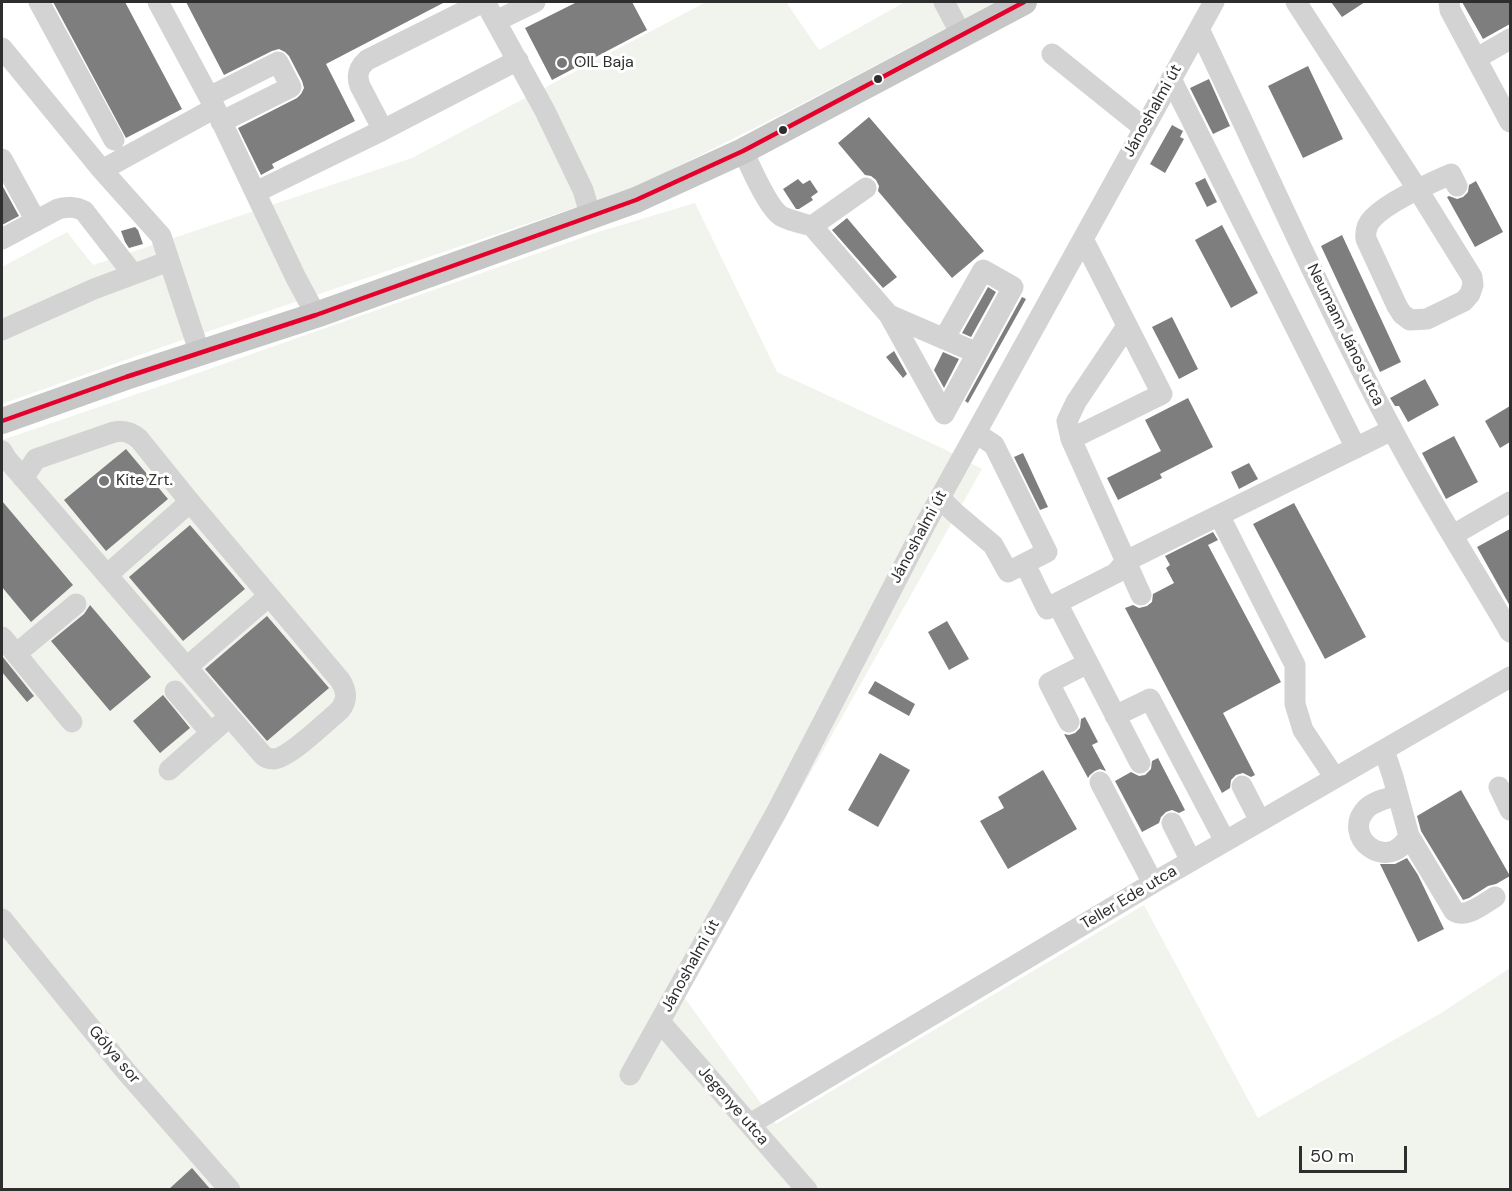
<!DOCTYPE html>
<meta charset="utf-8">
<style>
body{margin:0}
#map{position:relative;width:1512px;height:1191px;overflow:hidden;background:#fff;font-family:"DM Sans",sans-serif}
canvas{display:block}
.frame{position:absolute;inset:0;border:3px solid #2e2e2e;pointer-events:none}
.scale{position:absolute;left:1299px;top:1146px;width:108px;height:27px;box-sizing:border-box;border:3px solid #2e2e2e;border-top:0;padding-left:8px;font-size:18px;line-height:21px;white-space:nowrap;color:#2e2e2e;-webkit-text-stroke:4px #fff;paint-order:stroke}
</style>
<div id="map">
<canvas width="1512" height="1191"></canvas>
<div class="frame"></div>
<div class="scale">50 m</div>
</div>
<script>
const g = document.querySelector('canvas').getContext('2d');
g.lineJoin = 'round';
function fill(path, color) { g.fillStyle = color; g.fill(path, 'evenodd'); }
function stroke(path, color, width, dash) { g.strokeStyle = color; g.lineWidth = width; g.lineCap = dash ? 'butt' : 'round'; g.setLineDash(dash || []); g.stroke(path); }
function drawText(font, color, halo, rows, align = 'center') {
  g.font = font + ' "DM Sans",sans-serif'; g.lineWidth = 6; g.setLineDash([]); g.textBaseline = 'middle'; g.strokeStyle = halo; g.fillStyle = color; for (const [text, x, y, turn = 0] of rows) {
    g.save(); g.translate(x, y); g.rotate((+turn || 0) * Math.PI / 180); g.textAlign = isNaN(turn) ? turn : align; if (halo) g.strokeText(text, 0, 0); g.fillText(text, 0, 0); g.restore();
  }
}
fill(new Path2D(`
 M706 2H786L819 50 905 2H996L796 107 629 191 559 213 165 346 2 404V267L67 232 93 265 412 158Z
 M695 203 777 372 942 448 982 469 684 997 776 1124 1144 905 1258 1118 1441 1013 1510 968V1189H2V440L178 380 598 232Z`), '#f1f4ec');
fill(new Path2D(`
 M53 2H125L182 109 126 138Z
 M186 2H445L326 64 355 121 272 164 274 168 261 175 238 128 297 98 301 94 304 88 302 81 289 56 285 52 279 49 272 51 224 75Z
 M577 2H632L647 30 552 80 525 28Z
 M1331 2H1365L1342 17Z
 M1462 2H1510V24L1483 39Z
 M1308 66 1343 139 1303 158 1268 86Z
 M1209 79 1230 126 1213 134 1190 88Z
 M869 117 984 251 952 278 878 191 879 186 876 180 871 176 865 175 838 143Z
 M1172 125 1183 131 1180 137 1184 139 1165 173 1150 164Z
 M1205 178 1217 202 1207 207 1195 183Z
 M798 179 803 184 810 180 818 192 811 197 813 200 799 209H796L783 189Z
 M1476 181 1503 232 1475 247 1447 197 1449 196 1457 199 1463 197 1468 192 1469 185Z
 M2 185 19 216 2 225Z
 M847 218 897 277 883 288 832 230Z
 M1222 225 1258 293 1231 308 1195 240Z
 M135 227 138 230 143 244 129 248 125 242 121 231Z
 M1342 235 1401 362 1380 372 1321 246Z
 M988 287 996 292 971 337 962 333Z
 M1022 297 1026 299 968 403 965 401Z
 M1172 317 1198 369 1179 379 1152 327Z
 M894 351 907 374 903 378 886 357Z
 M943 352 959 359 944 388 934 370Z
 M1425 379 1439 405 1408 422 1399 406H1395L1390 398Z
 M1188 398 1213 447 1160 474 1162 478 1118 500 1107 478 1161 451 1145 420Z
 M1510 406V442L1500 448 1485 421Z
 M1454 436 1478 482 1446 499 1422 453Z
 M126 449 168 499 106 551 64 500Z
 M1023 453 1048 507 1040 510 1014 457Z
 M1249 463 1258 479 1239 489 1231 472Z
 M2 501 73 585 31 622 2 587Z
 M1294 503 1366 637 1325 659 1253 524Z
 M190 525 245 589 183 641 129 577Z
 M1510 529V606L1477 547Z
 M1213 532 1218 540 1208 545 1281 682 1223 713 1255 775 1251 777 1243 773 1236 775 1231 780 1230 788 1222 793 1125 608 1133 605 1139 608 1147 606 1152 602 1153 594 1174 583 1166 568 1170 565 1165 556Z
 M90 605 151 677 110 711 51 641 84 614Z
 M267 616 329 688 267 741 205 669Z
 M947 621 969 659 949 670 928 632Z
 M2 656 34 696 27 702 2 672Z
 M875 681 915 704 909 716 868 693Z
 M163 695 190 728 160 753 133 721Z
 M1085 717 1098 742 1092 745 1106 771 1100 769 1095 771 1090 775 1088 778 1064 734 1069 735 1075 733 1080 728 1081 719Z
 M880 753 910 770 878 827 848 810Z
 M1158 758 1185 810 1179 813 1172 810 1166 812 1161 817 1159 823 1142 832 1115 781 1131 772 1139 776 1145 775 1151 769 1152 761Z
 M1043 770 1077 829 1008 869 980 821 1004 808 998 797Z
 M1461 790 1510 876 1496 884 1488 886 1469 898 1463 900 1421 831 1417 816Z
 M1407 858 1418 875 1444 929 1418 942 1380 864H1395Z
 M192 1168 211 1190H168Z`), '#7e7e7e');
stroke(new Path2D(`
 M39 2 114 140
 M158 2 215 108 296 278 316 315
 M485 2 545 111 583 190 591 217
 M944 2 961 34
 M1296 2 1418 190 1472 277 1473 285 1470 294 1464 301 1427 319 1410 320 1402 314 1397 306 1366 239C1365 231 1367 224 1373 218 1389 201 1429 184 1451 174L1457 186
 M1449 2 1450 10 1510 122
 M496 21 535 2
 M1199 29C1263 163 1323 300 1393 431 1429 500 1471 565 1510 632
 M2 48 102 170 161 236 200 354
 M1052 54 1144 128
 M1477 58 1510 39
 M1171 79 1356 448
 M209 97 278 62 291 87 221 122
 M383 130 360 86C356 75 358 68 367 60L483 2
 M743 151C750 166 768 208 781 216 790 221 802 223 812 226L866 188
 M2 159 36 221
 M102 170 215 108
 M256 192 383 130 518 60
 M812 226 889 315 977 353
 M2 239 58 209C68 207 75 206 84 211L133 274
 M1083 239 1162 394 1071 439 1141 595
 M889 315 944 414 1013 287 983 270 944 339
 M2 330 94 289 169 261
 M1071 439 1067 421 1076 402 1127 326
 M2 451 6 458 261 753C264 757 268 759 273 759 288 759 327 721 340 710 348 700 347 691 340 680L190 502 139 439C131 432 124 430 114 432L36 459 23 478
 M940 498 954 512 993 545 1008 572 1047 552 994 445 976 433
 M1219 515 1295 665V704L1303 730 1335 778
 M1453 535 1510 502
 M1025 564 1047 609 1057 603
 M107 575 190 502
 M2 637 72 722
 M16 654 76 604
 M187 667 269 596
 M175 691 211 733
 M1115 716 1150 699 1225 841
 M1069 722 1049 683 1088 663
 M1384 750 1393 777 1409 836 1454 911C1466 919 1483 904 1495 897
 M1140 763 1057 603 1116 573 1126 561 1392 430
 M169 770 229 717
 M1100 782 1153 883
 M1242 786 1260 821
 M1499 787 1510 810
 M1398 795C1388 798 1375 801 1367 808 1339 836 1388 875 1409 836
 M1172 823 1191 861
 M2 919 124 1069 230 1190
 M660 1022 807 1190
 M630 1075 777 811 926 523 1214 2
 M750 1124 1153 883 1510 677`), '#d3d3d3', 21);
stroke(new Path2D(`
 M2 421 126 377 316 315 636 200 743 151 1024 2`), '#c6c6c6', 26);
stroke(new Path2D(`
 M2 421 126 377 316 315 636 200 743 151 1024 2`), '#e4002b', 4.5);
for (const [x, y, r, color] of [
 [562,63,6,"#777"],
 [878,79,5,"#2e2e2e"],
 [783,130,5,"#2e2e2e"],
 [104,481,6,"#777"]
]) { const dot = new Path2D(); dot.arc(x, y, r, 0, 2 * Math.PI); g.fillStyle = color; g.fill(dot); stroke(dot, '#fff', 2); }
drawText('16px', '#2e2e2e', '#fff', [
 ["OIL Baja",574,63],
 ["Kite Zrt.",116,481]
], 'left');
drawText('16px', '#2e2e2e', '#fff', [
 ["Jánoshalmi út",1153,111,-61],
 ["Neumann János utca",1345,335,64],
 ["Jánoshalmi út",919,537,-62],
 ["Teller Ede utca",1129,898,-31],
 ["Jánoshalmi út",691,966,-61],
 ["Gólya sor",114,1055,50],
 ["Jegenye utca",733,1106,49]
]);
</script>
